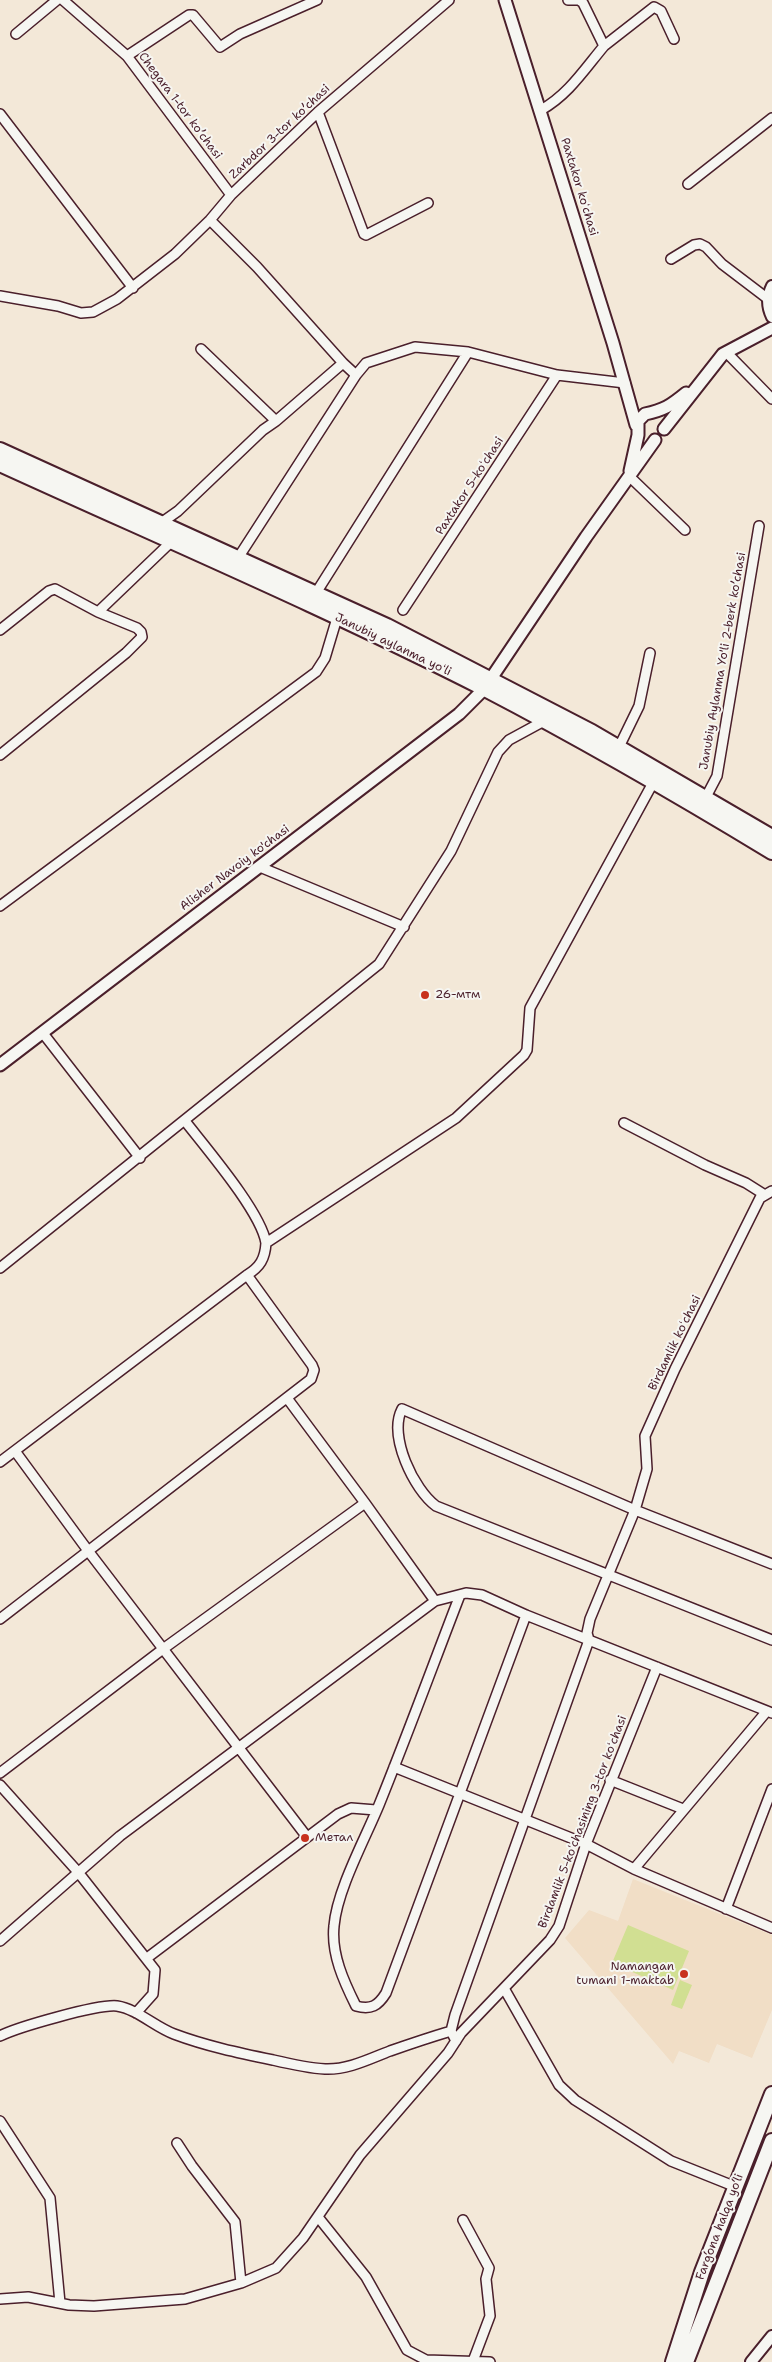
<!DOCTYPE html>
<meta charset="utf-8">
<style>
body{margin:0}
canvas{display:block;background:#f3e8d8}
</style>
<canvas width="772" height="2362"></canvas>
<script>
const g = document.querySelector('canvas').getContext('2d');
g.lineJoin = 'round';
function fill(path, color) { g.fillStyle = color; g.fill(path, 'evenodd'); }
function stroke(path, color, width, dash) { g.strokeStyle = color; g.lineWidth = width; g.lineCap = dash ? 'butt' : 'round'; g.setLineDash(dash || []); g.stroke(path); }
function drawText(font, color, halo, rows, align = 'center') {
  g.font = font + ' "Shantell Sans",sans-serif'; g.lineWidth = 4; g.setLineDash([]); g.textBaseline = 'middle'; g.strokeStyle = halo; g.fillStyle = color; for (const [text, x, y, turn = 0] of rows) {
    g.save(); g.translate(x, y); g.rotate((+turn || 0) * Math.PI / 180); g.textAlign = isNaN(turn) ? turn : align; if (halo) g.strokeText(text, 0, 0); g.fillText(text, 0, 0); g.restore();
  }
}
fill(new Path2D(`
 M633 1879 772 1935V2010L752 2058 717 2044 709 2063 679 2051 673 2064 565 1938 589 1910 618 1921Z`), '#f1dec6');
fill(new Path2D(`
 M628 1925 689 1951 673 1990 612 1963Z
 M680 1980 692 1985 682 2009 671 2005Z`), '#d1df92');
const minor = new Path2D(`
 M63 0 127 56 231 195
 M16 34 57 0
 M604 46 654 7 661 11 674 39
 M127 56 189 15H193L220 47 240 34 317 0
 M541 110C568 95 584 70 604 46L583 3 579 0H568
 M318 112 364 234 366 235 428 203
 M0 114 133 288
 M688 184 772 118
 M210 220 257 267 343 363 356 375
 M671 259 694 245 700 244 706 247 722 264 768 299
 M0 296 58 306 81 313 93 312 117 299 175 254 210 220 231 195 318 112 449 0
 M726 352 772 399
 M276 421 343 363
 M629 476 685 530
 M161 523 178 511 263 430 276 421 201 349
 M238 558 356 375 366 363 415 347 468 352 557 375 625 383
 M316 593 468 352
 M403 610 557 375
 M0 630 49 591 55 589 98 612 171 542
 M619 747 639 706 650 653
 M0 755 126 653 142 637 141 632 137 628 98 612
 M706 797 717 776 759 526
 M260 867 404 927
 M0 906 316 672 325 658 337 618
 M42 1032 140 1158
 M185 1121C206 1148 261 1212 266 1243L456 1118 524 1055 527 1050 530 1008 654 781
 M624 1123 705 1165 746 1183 765 1195
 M0 1268 379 964 451 851 498 752 509 740 544 721
 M287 1398 365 1503 435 1601
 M15 1451 89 1552 307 1837
 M0 1462 247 1275
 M772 1564 635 1510 402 1409C388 1436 414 1490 436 1506L772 1640
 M460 1595C433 1665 407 1736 379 1805 365 1839 337 1890 334 1926 331 1954 344 1982 356 2006 371 2010 378 2006 386 1993L526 1615
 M0 1619 311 1379 314 1370 312 1365 247 1275C260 1267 265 1259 266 1243
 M394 1767 586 1844 634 1869 772 1928
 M0 1773 163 1649 365 1503
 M610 1780 683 1809
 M0 1785 78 1872 155 1970 153 1994 136 2013
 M634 1869 767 1711
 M726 1909 772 1789
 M0 1941 120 1836 435 1601 466 1593 482 1595 526 1615 772 1713
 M147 1958 338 1814 351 1808 376 1810
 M505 1990 559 2085 575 2100 671 2161 736 2187
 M0 2036C18 2027 98 2004 117 2006 137 2009 155 2027 174 2034 206 2046 239 2053 273 2060 290 2064 307 2068 325 2069 348 2070 369 2059 390 2051 410 2044 431 2037 451 2031
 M456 2041 451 2031 455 2015 589 1640 587 1633 590 1619 635 1510 647 1469 645 1436 675 1369 760 1198 772 1191
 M0 2121 50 2198 60 2303
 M177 2143 192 2166 235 2222 241 2283
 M318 2217 366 2277 407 2350 426 2360 490 2362
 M463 2220 489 2268 486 2279 490 2316 473 2361
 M0 2299 28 2297 69 2305 94 2306 185 2299 241 2283 276 2268 303 2238 360 2155 448 2053 461 2033 550 1940 559 1926 586 1844 657 1667`);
const tertiary = new Path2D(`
 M772 286C767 296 767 307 772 317
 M751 2362 772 2336`);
const secondary = new Path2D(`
 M505 0 613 343 636 425
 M664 429 723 354 772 328
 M630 471 638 435V421L645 414C664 410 670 406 686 393
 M0 1065 459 714 484 689 586 537 655 440`);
const trunk = new Path2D(`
 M0 450 387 626 592 732 772 837
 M0 464C162 538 326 608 485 689 583 740 678 795 772 852
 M673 2362 702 2272 772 2094
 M686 2362 772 2141`);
stroke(minor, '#4a1f2b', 12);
stroke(tertiary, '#4a1f2b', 14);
stroke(secondary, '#4a1f2b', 15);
stroke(trunk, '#4a1f2b', 18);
stroke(minor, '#f6f6f2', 9);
stroke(tertiary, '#f6f6f2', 10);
stroke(secondary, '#f6f6f2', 11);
stroke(trunk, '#f6f6f2', 14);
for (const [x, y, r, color] of [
 [425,995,5,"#c8321e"],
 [305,1838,5,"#c8321e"],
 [684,1974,5,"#c8321e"]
]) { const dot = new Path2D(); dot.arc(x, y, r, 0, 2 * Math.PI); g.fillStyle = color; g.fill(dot); stroke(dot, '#f6f6f2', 2); }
drawText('12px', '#4a1f2b', '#f6f6f2', [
 ["Chegara 1-tor koʼchasi",180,106,53],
 ["Zarbdor 3-tor koʼchasi",280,132,-43],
 ["Paxtakor koʻchasi",579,187,73],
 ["Paxtakor 5-koʻchasi",470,486,-57],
 ["Janubiy aylanma yoʻli",393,645,26],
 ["Janubiy Аylanma Yo'li 2-berk koʼchasi",723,661,-80],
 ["Alisher Navoiy ko'chasi",235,868,-37],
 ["Birdamlik koʻchasi",675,1343,-64],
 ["Birdamlik 5-koʻchasining 3-tor koʻchasi",583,1822,-69],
 ["Farg‘ona halqa yo‘li",720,2227,-69]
]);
drawText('12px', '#4a1f2b', '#f6f6f2', [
 ["26-мтм",435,995],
 ["Метал",315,1838],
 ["Namangan",674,1967,"right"],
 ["tumani 1-maktab",674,1981,"right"]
], 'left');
</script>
